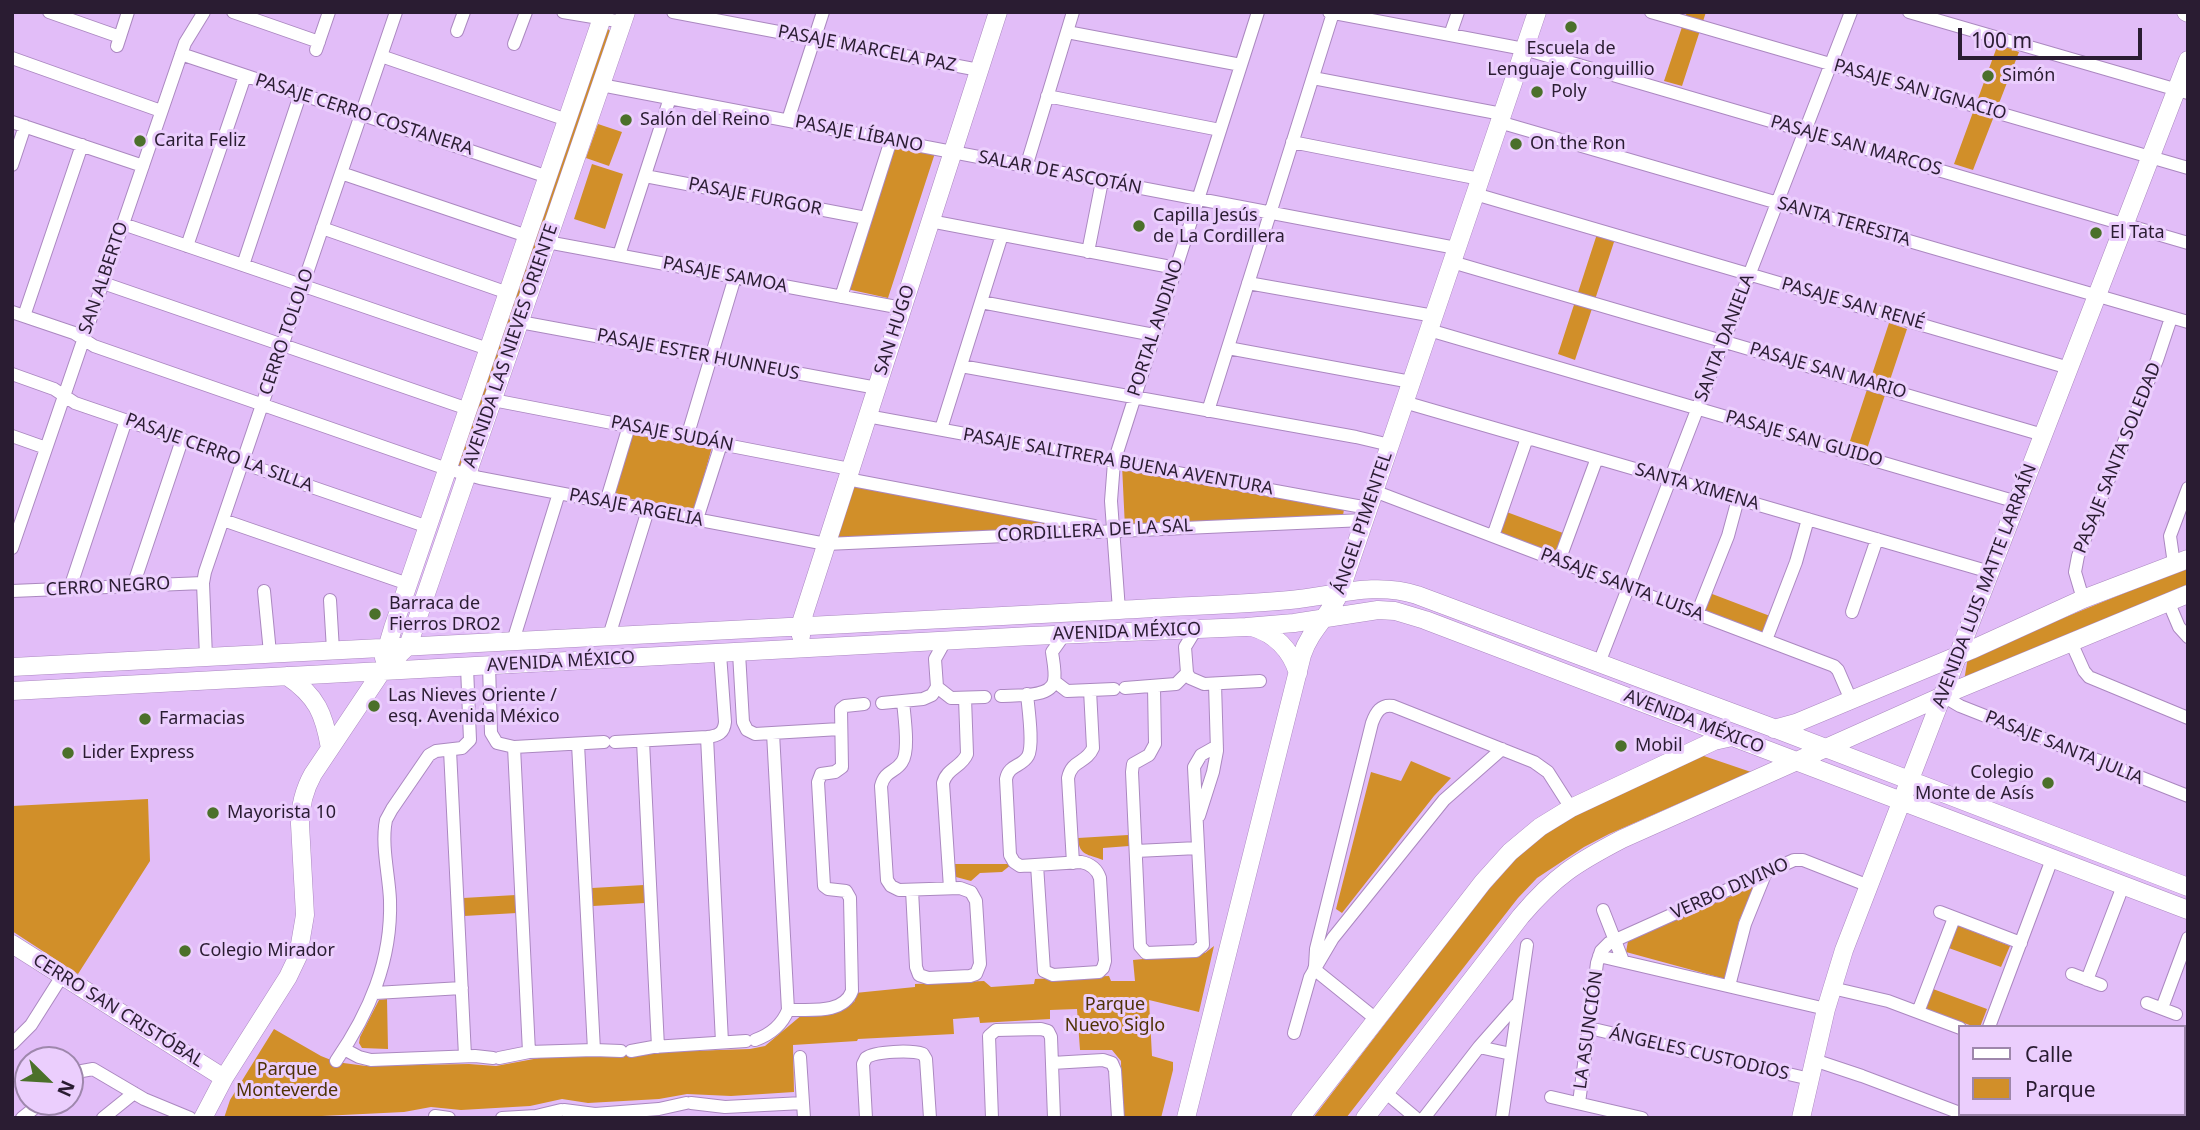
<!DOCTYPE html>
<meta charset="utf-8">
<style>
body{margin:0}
#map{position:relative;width:2200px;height:1130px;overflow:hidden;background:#e2bdf8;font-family:"Noto Sans",sans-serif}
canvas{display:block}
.frame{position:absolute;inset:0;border:14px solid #2a1c32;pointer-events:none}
.legend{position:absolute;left:1958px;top:1025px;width:228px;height:91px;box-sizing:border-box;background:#ebcefd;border:2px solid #9e87ac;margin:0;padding:9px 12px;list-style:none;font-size:21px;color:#2a1c32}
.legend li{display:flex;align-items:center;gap:14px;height:35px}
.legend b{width:35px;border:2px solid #9e87ac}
.north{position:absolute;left:14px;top:1046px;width:70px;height:70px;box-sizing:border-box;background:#ebcefd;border:2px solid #9e87ac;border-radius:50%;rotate:114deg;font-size:19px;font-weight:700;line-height:28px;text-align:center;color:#2a1c32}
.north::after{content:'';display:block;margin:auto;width:24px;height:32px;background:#4b702a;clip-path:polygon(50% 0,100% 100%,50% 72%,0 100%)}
.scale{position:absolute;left:1958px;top:28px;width:184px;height:32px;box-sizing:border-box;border:4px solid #2a1c32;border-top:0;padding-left:9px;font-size:21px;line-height:24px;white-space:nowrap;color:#2a1c32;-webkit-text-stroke:5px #ebcefd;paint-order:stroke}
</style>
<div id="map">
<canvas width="2200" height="1130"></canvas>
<div class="frame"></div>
<ul class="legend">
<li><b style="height:9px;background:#fff"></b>Calle</li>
<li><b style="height:19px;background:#d18f29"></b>Parque</li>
</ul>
<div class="north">N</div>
<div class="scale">100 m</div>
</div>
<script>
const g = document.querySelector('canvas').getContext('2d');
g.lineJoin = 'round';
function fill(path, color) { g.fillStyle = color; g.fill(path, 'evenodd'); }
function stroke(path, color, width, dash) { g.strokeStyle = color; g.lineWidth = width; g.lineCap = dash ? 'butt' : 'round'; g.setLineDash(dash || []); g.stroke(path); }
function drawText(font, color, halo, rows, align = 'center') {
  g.font = font + ' "Noto Sans",sans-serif'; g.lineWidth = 6; g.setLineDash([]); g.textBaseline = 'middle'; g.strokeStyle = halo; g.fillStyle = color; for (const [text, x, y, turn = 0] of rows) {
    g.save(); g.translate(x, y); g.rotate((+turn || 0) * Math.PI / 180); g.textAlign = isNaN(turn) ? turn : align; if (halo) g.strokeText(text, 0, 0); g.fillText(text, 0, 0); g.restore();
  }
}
fill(new Path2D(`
 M1687 12H1706L1682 86 1664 81Z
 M608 29 612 33 463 470 453 468 603 30Z
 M1998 44 2019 52 1973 170 1954 164Z
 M598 124 622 132 609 166 586 158Z
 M893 144 935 153 888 298 847 289Z
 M592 164 623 174 605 229 574 219Z
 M1597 234 1615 239 1575 360 1558 354Z
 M1889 323 1907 329 1867 449 1849 444Z
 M633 435 712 447 695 509 613 496Z
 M1122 465 1344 509 1343 516 1125 528Z
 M851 486 1072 527 832 541Z
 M1504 511 1563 533 1555 555 1498 537Z
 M2188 567V588L1964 681 1968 657Z
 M1707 592 1770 616 1762 633 1703 613Z
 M1701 755 1751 772 1609 834 1584 847 1537 878 1518 898 1346 1118H1313L1482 897 1523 851 1543 834 1571 817Z
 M1411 761 1451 778 1434 796 1342 913 1336 909 1371 772 1401 781Z
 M148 799 150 861 78 974 12 931V806Z
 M1128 835 1129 846 1103 848V860C1088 854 1079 856 1078 838Z
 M953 864H1012L1002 872 980 873 971 881 956 877Z
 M644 885 645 903 593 906 592 888Z
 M1754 886 1739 921 1725 979 1626 952 1628 941Z
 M516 895 517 913 464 916 463 898Z
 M1954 924 2010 946 2001 967 1946 947Z
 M1214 946 1199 1012 1149 1000 1152 1056 1173 1062V1070L1161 1118H1122L1121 1061 1112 1050H1080L1077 1009 1050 1010V1019L980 1023 979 1017 953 1019 954 1034 858 1039 857 1041 793 1045 794 1092 731 1096 687 1094 659 1099 588 1103 562 1099 530 1106 461 1110 431 1107 404 1112 281 1118H224L230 1100 274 1029 321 1056 336 1062 366 1066 469 1064 496 1066 539 1058 599 1054 750 1049 765 1046 803 1014 841 1011 855 1001V993L915 987V984L984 981 991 987 1034 984 1035 979 1109 976 1111 981H1135L1133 960 1205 953Z
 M1933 989 1987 1009 1980 1027H1975L1926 1009Z
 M387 999 388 1049 362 1048 359 1043 360 1037 379 1000Z`), '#d18f29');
const street = new Path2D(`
 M49 12 120 37
 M233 12 319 42
 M563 12 623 22
 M673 12 979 70
 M1329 12 1524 49 2188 243
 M1651 12 2188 168
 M1909 12 2188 93
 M457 31 464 12
 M1067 32 1241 65
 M1450 35 1458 12
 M514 44 526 12
 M117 46 128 12
 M316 50 329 12
 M181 54 548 177
 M381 56 567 120
 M12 58 161 111
 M1313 78 1502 114
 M601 85 1456 248
 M1047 96 1220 130
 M788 120 823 12
 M12 122 143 166
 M1499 122 2188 322
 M1292 142 1480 179
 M12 165 25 126
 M1026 167 1073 12
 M341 173 527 236
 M645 176 866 218
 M1475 194 2069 368
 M930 221 1176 268
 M123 224 488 349
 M322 228 508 293
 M547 242 902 308
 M187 246 245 76
 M1088 252 1102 181
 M619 255 670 98
 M1452 262 2043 435
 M243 265 300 95
 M103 283 468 409
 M1248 283 1434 316
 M841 297 891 140
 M981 302 1154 335
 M12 312 74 333 94 346 447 469 480 478 826 544 1364 520
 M24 316 82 145
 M520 322 877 388
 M1429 330 2017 502
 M1228 348 1411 382
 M961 366 1356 437 1390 445
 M12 374 54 389 75 403 233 457 251 466 428 527
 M493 400 850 469
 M1404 402 1990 572
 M1208 411 1333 13
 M867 416 1368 508
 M941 429 1002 235
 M12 436 46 448
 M687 437 735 277
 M847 479 1094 526
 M1374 491 1834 666 1838 670 1851 700
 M606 502 629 426
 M697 519 721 444
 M223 520 408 584
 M1493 536 1527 438
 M12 548 185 43 204 12
 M1559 561 1597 458
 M2174 564 2170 536 2188 488
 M133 586 182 440
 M70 588 126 420
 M12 591 203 583
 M264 591 270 653
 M2083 599 2075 572 2078 556 2157 360 2171 318
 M330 600 333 650
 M2168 601 2179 627 2188 637
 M1119 610 1111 501 1114 462 1258 12
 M1852 612 1877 539
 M1697 614 1728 536 1738 499
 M1196 629 1185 647 1187 673 1190 678 1204 684 1260 681
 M609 636 648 510
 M1766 640 1796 562 1808 519
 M513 641 559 493
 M2071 642 2084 671 2089 677 2188 718
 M739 653 743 722 747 730 755 734 840 729
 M206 657 203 583 205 572 396 12
 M1599 663 1851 12
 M489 665 491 733 497 743 514 747 604 742
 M1054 681 1067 691 1114 689
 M937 687 951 698 985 697
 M1154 687 1155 744 1149 755 1133 764 1132 772 1140 946 1146 953 1196 951 1203 945 1194 767 1201 755 1217 746
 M1125 688 1176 684 1187 673
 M1027 694C1028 707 1034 745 1028 756 1022 767 1009 764 1006 779L1010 855 1014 862 1020 866 1081 862C1091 864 1097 869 1100 878L1105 961 1103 968 1099 972 1053 975 1044 971 1037 865
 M1001 696C1015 695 1051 698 1054 681 1056 673 1053 660 1052 652L1064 635
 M1943 696 1960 706 2188 796
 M903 701C904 715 910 751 902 762 895 773 885 770 881 786L887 880 891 886 899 890 960 888 971 892 976 901 980 964 976 974 970 976 928 978 919 975 916 967 912 890
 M882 703 923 699 932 695 937 687 935 659 945 641
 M707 737 722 1042
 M643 741 658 1047
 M615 742 707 737C718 736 724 733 725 722L720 654
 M578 744 594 1050
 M514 747 529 1052
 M450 750 465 1056
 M1199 816 1213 772 1217 751 1215 684
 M1136 851 1198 848
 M1073 863 1068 778C1072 759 1086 764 1093 748L1090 690
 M950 888 943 783C947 768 962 767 967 754L965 698
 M1603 910 1623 961
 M1940 912 2021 943
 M1599 956 1826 1009
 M1315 966 1316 949 1372 723C1376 712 1381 704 1393 706L1534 762 1548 772 1571 808
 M1314 969 1376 1019
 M2072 974 2101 985
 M2087 980 2123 886
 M1729 986 1745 924 1766 872
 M1832 988 1888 1001 1960 1028
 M375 993 462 988
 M2147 1003 2176 1014
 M2162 1008 2188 938
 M788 1010C809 1009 843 1015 852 991L850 898 846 891 828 889 824 886 818 782 821 774 835 772 842 767 841 709 845 706 864 704
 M1918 1012 1954 918
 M1989 1027 2052 859
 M1589 1028 1810 1079
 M1294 1033 1310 977 1333 938 1444 800 1502 749
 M755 1040C769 1035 782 1025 788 1010L773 733
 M12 1044 31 1025 62 976
 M1479 1047 1511 1054
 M344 1049 359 1057 371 1060 475 1056 493 1058
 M631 1051 653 1047 746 1041
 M800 1057 804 1118
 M499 1058 529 1052 594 1050 621 1051
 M1814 1060 1862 1076 1960 1113
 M336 1061C369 1013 392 961 390 900 389 875 381 845 386 820L392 809 429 755 436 751 462 748 470 740 467 667
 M1052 1063 1103 1060 1112 1063 1115 1070 1118 1118
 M70 1080 82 1071 93 1069 144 1099 190 1118
 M1385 1092 1416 1118
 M1551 1097 1642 1118
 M691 1103 725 1107 803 1103
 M1579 1103 1597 963 1601 951 1609 943 1794 860H1803L1869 886
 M564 1110 595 1114 659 1109 686 1103
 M2180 1114 2188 1117
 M435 1116 449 1118
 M22 1118 42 1102
 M103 1118 134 1093
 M502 1118 536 1116 561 1110
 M866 1118 863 1064 866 1058C875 1051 912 1050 923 1054L926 1059 930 1118
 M992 1118 989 1036 996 1030 1041 1029 1048 1031 1051 1037 1054 1118
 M1424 1118 1479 1047 1517 1004
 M1502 1118 1527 945
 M2029 1118 2031 1114`);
const secondary = new Path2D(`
 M2186 12 2188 13
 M1252 627C1276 634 1291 651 1298 673
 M801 636 800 626 998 12
 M384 658 393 628 604 12
 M12 667 1119 610C1176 606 1233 605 1290 600 1334 596 1374 581 1417 595L1776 729 2188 887
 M287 676C317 696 324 714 330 748
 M12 691 1031 636 1246 627 1294 623 1378 610 1395 611 1425 620 2188 910
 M1774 729 1796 723 1971 650 2083 599 2188 559
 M12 944 224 1078
 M203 1118 224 1078 288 977 298 956 305 915 300 824C300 806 304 790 313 774L382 671 408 646 626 12
 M1186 1118 1302 655C1310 630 1330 615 1340 592L1537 12
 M1300 1118 1483 882 1510 852 1540 827 1571 808 1714 741 1732 737
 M1365 1118 1521 916C1555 876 1576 863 1622 839L1956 690 2188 594
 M1801 1118 1826 1009 1844 950 2188 60`);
stroke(street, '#ab88c0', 14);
stroke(secondary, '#ab88c0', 19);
stroke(street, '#fff', 12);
stroke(secondary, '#fff', 18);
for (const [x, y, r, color] of [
 [1571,27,7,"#4b702a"],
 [1988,76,7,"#4b702a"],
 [1537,92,7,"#4b702a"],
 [626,120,7,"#4b702a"],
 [140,141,7,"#4b702a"],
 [1516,144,7,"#4b702a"],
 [1139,226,7,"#4b702a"],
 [2096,233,7,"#4b702a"],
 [375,614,7,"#4b702a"],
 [374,706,7,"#4b702a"],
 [145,719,7,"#4b702a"],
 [1621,746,7,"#4b702a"],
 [68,753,7,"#4b702a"],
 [2048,783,7,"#4b702a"],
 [213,813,7,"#4b702a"],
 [185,951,7,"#4b702a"]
]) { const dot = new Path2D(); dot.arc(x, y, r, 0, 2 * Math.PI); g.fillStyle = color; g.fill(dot); stroke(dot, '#ebcefd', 2.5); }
drawText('18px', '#2a1c32', '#ebcefd', [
 ["PASAJE MARCELA PAZ",867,49,11],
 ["PASAJE SAN IGNACIO",1920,90,16],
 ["PASAJE CERRO COSTANERA",364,115,18],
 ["PASAJE LÍBANO",859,134,11],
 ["PASAJE SAN MARCOS",1856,146,16],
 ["SALAR DE ASCOTÁN",1060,173,11],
 ["PASAJE FURGOR",755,197,11],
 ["SANTA TERESITA",1844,222,16],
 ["PASAJE SAMOA",725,275,11],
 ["SAN ALBERTO",104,278,-71],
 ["PASAJE SAN RENÉ",1853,304,16],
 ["PORTAL ANDINO",1156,328,-72],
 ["SAN HUGO",895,330,-72],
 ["CERRO TOLOLO",287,332,-71],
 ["SANTA DANIELA",1725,338,-69],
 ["AVENIDA LAS NIEVES ORIENTE",511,346,-71],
 ["PASAJE ESTER HUNNEUS",698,355,11],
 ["PASAJE SAN MARIO",1828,371,16],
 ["PASAJE SUDÁN",672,434,11],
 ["PASAJE SAN GUIDO",1804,439,16],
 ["PASAJE CERRO LA SILLA",219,453,20],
 ["PASAJE SANTA SOLEDAD",2118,458,-68],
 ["PASAJE SALITRERA BUENA AVENTURA",1118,462,10],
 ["SANTA XIMENA",1697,487,16],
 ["PASAJE ARGELIA",636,508,11],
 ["ÁNGEL PIMENTEL",1363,523,-71],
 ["CORDILLERA DE LA SAL",1095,531,-3],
 ["PASAJE SANTA LUISA",1622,585,21],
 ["AVENIDA LUIS MATTE LARRAÍN",1985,586,-69],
 ["CERRO NEGRO",108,587,-3],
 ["AVENIDA MÉXICO",1127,632,-2],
 ["AVENIDA MÉXICO",561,662,-3],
 ["AVENIDA MÉXICO",1694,722,21],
 ["PASAJE SANTA JULIA",2064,748,22],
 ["VERBO DIVINO",1730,889,-24],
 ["CERRO SAN CRISTÓBAL",118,1011,32],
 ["LA ASUNCIÓN",1589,1030,-82],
 ["ÁNGELES CUSTODIOS",1699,1054,13]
]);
drawText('18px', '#2a1c32', '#ebcefd', [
 ["Escuela de",1571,49,"center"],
 ["Lenguaje Conguillio",1571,70,"center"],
 ["Simón",2002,76],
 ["Poly",1551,92],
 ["Salón del Reino",640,120],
 ["Carita Feliz",154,141],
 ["On the Ron",1530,144],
 ["Capilla Jesús",1153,216],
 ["de La Cordillera",1153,237],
 ["El Tata",2110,233],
 ["Barraca de",389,604],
 ["Fierros DRO2",389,625],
 ["Las Nieves Oriente /",388,696],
 ["esq. Avenida México",388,717],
 ["Farmacias",159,719],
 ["Mobil",1635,746],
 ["Lider Express",82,753],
 ["Colegio",2034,773,"right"],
 ["Monte de Asís",2034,794,"right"],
 ["Mayorista 10",227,813],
 ["Colegio Mirador",199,951]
], 'left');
drawText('18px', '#4f3205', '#ebcefd', [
 ["Parque",1115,1005],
 ["Nuevo Siglo",1115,1026],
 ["Parque",287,1070],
 ["Monteverde",287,1091]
]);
</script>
